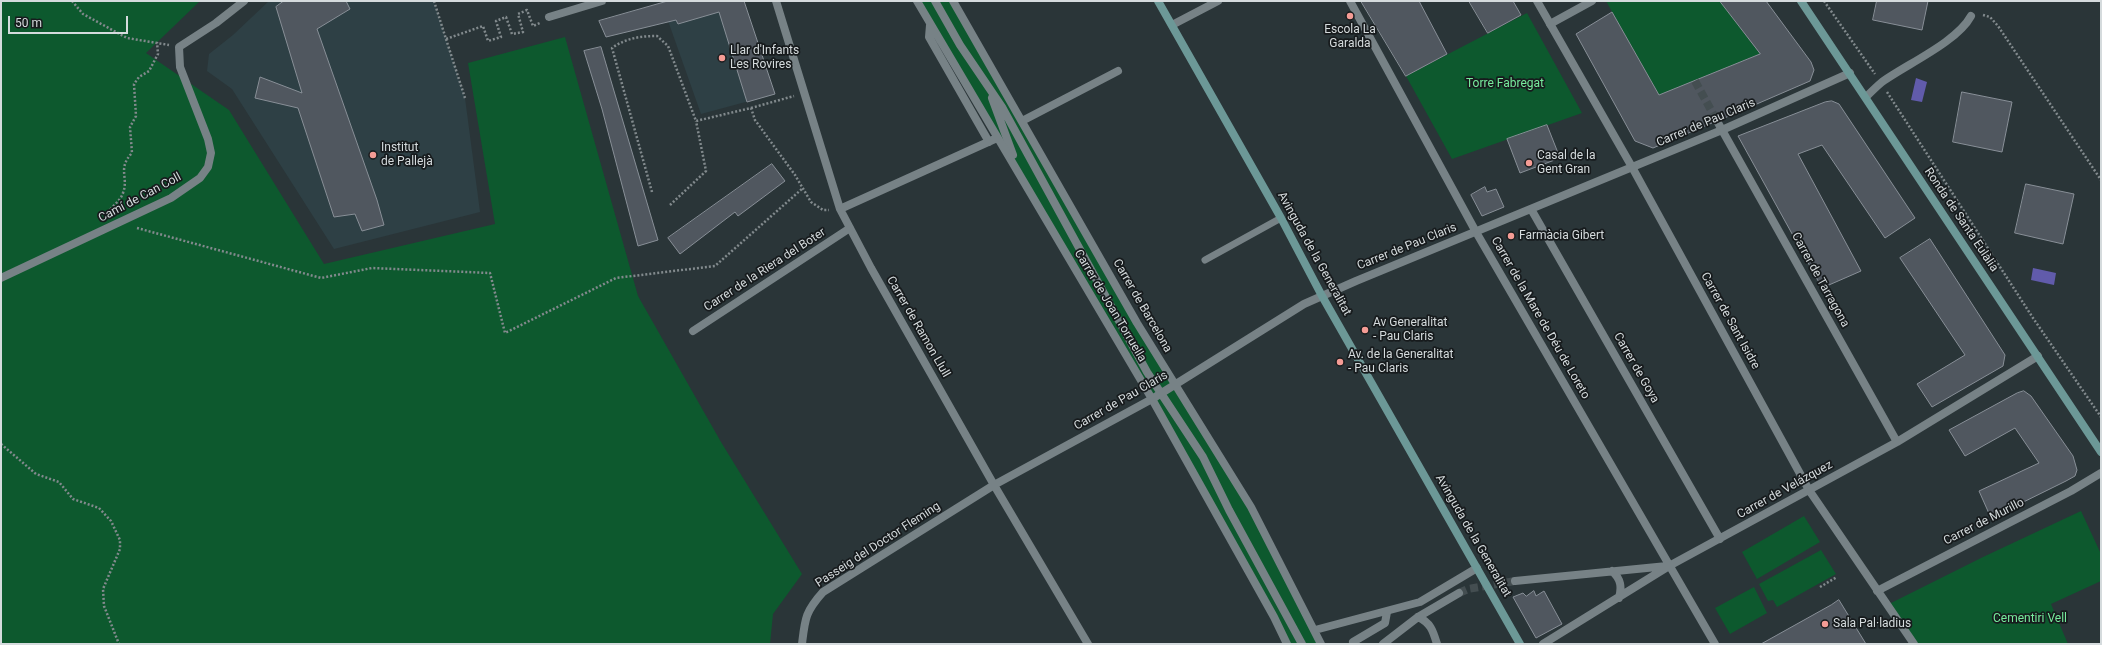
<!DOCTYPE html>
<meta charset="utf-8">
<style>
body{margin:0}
#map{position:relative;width:2102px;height:645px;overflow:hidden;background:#2a3538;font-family:Roboto,sans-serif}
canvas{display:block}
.frame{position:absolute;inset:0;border:2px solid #d5dbdd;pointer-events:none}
.scale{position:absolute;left:8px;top:16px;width:120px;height:18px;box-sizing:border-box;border:2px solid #d5dbdd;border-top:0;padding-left:5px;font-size:12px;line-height:14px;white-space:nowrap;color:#d5dbdd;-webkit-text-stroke:3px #171b1d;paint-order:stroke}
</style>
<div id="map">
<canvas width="2102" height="645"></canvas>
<div class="frame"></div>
<div class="scale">50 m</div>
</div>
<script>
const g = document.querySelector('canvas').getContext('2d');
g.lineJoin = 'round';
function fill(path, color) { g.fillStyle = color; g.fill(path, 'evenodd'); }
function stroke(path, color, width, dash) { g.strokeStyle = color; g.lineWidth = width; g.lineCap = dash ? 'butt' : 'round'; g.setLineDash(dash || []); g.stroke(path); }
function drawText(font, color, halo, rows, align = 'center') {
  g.font = font + ' Roboto,sans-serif'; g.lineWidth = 3.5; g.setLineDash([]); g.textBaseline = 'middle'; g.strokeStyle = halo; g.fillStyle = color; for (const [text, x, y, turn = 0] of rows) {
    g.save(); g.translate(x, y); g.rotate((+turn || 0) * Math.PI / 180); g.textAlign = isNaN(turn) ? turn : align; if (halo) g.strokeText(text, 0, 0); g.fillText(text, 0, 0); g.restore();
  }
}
fill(new Path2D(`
 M269 1H434L465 98 480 212 334 249 232 89 207 71 209 54 233 35Z
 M661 1H734L744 3 775 94 701 114Z`), '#2e4045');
fill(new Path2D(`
 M1 1H200L146 53 229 110 324 264 495 224 468 63 565 37 638 296 721 442 802 574 773 614 770 644H1Z
 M919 1H953L1099 253 1251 507 1321 644H1287L1274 617Z
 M1606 1H1720L1760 54 1659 95Z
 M1527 13 1582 113 1452 159 1406 76Z
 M2081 511 2101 554V581L2051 604 2068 644H1914L1887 605 1983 557Z
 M1804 516 1820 542 1757 579 1742 552Z
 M1821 550 1836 574 1777 607 1773 600 1768 601 1759 584Z
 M1754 587 1767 613 1730 634 1715 608Z`), '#0d592e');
fill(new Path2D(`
 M1916 78 1927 82 1922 102 1911 100Z
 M2033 268 2056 273 2054 285 2031 280Z`), '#615bab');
const building = new Path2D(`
 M284 1H346L350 9 317 29 377 200 384 225 362 231 355 214 334 217 298 108 255 98 260 77 302 93 276 7Z
 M668 1H744L775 94 747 102 719 12 678 24 676 20 606 37 599 21Z
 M1361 1H1419L1447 54 1406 76Z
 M1469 1H1513L1521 15 1488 33Z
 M1720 1H1766L1811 62 1814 70 1810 81 1722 119 1719 116H1715L1712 123 1653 148 1635 141 1576 34 1612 12 1659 95 1760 54Z
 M1877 1H1928L1922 30 1873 20Z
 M601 47 658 240 638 246 602 109 584 51Z
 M1962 92 2012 102 2002 152 1953 142Z
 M1832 101 1839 104 1915 218 1885 238 1822 145 1798 154 1861 271 1822 288 1738 136 1825 102Z
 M1547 125 1560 158 1520 173 1507 139Z
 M772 164 785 181 738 216 735 212 680 254 668 238Z
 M2026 184 2074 194 2063 244 2015 233Z
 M1485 187 1487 192 1496 189 1504 207 1482 216 1471 195Z
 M1930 239 2005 355 2003 366 1932 407 1917 384 1965 355 1900 258Z
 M2024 391 2031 396 2073 456 2077 470 2075 476 2066 481 1991 518 1979 491 2039 463 2015 428 1965 456 1949 430 2017 393Z
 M1534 591 1536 596 1544 591 1562 624 1536 638 1513 597 1523 593 1526 596Z
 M1839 600 1866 644H1761L1831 605Z`);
fill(building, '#50575f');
stroke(building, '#888f97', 1);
stroke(new Path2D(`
 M1695 81 1717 121`), '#444e51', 8, [8, 4]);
stroke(new Path2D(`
 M1459 593 1468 589 1515 581`), '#444e51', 8, [8, 4]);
stroke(new Path2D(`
 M72 1 83 14 127 38 169 45
 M434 1 446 39 483 26 488 41 501 37 496 21 506 17 512 34 523 32 518 14 527 10 533 26 540 23
 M1824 1 1875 74
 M1983 15 1990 17 1998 26 2101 180
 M446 39 465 98
 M1887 92 2033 318 2101 417
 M751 108 794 96
 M652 192 612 48C626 38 641 36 657 36L668 46 696 121 751 108 755 120 795 175 811 202 823 210H829
 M670 205 706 171 696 121
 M106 216C110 207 120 202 123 193 129 177 117 169 132 153L130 127 136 116 134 84 139 77 149 71 158 54 157 42
 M137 228 321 278 372 268 490 273 505 333 616 278 715 266 803 188
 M1 444 36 474 59 482 73 499 99 508 111 521 120 540V549L103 589 104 606 119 644
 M1820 587 1837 577`), '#828a8d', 2.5, [2, 2]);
stroke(new Path2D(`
 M1205 260 1281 218`), '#778286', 7);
stroke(new Path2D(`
 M935 1 960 45 1002 107 1147 372 1203 457 1229 510 1302 644
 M1550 24 1592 1
 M992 98 1013 155
 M1717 121 1722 130
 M1353 642 1385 623 1387 612`), '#778286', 8);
stroke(new Path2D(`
 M776 1 840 209 871 268 994 485 1088 644
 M917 1 1152 399 1274 617 1287 644
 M953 1 1137 323 1251 507 1321 644
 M1350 1 1476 232 1715 644
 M1537 1 1632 167 1809 490 1914 644
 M549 17 602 1
 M930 25 929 37 989 142
 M1172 25 1218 1
 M1866 97C1871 92 1876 87 1882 82 1907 64 1957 42 1971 16
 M1022 121 1118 71
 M1722 130 1897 442
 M840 209 997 138
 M1531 209 1720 539
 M1 278 171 198 200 178 208 167 211 153 208 139 180 67 179 47 216 23 244 1
 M693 331 850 228
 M1612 571C1621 579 1622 587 1619 598
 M1515 581 1667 566
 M1877 591 2071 491 2101 473
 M1418 617C1431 623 1433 631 1437 644
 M1315 630 1420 602 1477 568
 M802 644C805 619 805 612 823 592L994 485 1152 399 1304 304 1356 281 1722 130 1850 73
 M1383 644 1418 617 1459 593
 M1543 644 1669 566 1897 442 2038 356`), '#778286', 8);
stroke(new Path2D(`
 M1158 1 1281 218 1322 296 1520 644
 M1801 1 2101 452`), '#6c9897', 8);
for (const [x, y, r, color] of [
 [1350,16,4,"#f59c95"],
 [722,58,4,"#f59c95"],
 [373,155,4,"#f59c95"],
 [1529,163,4,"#f59c95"],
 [1511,236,4,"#f59c95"],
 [1365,330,4,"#f59c95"],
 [1340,362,4,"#f59c95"],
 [1825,624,4,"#f59c95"]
]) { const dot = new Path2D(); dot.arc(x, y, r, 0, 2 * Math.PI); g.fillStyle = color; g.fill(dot); stroke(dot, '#171b1d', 1.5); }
drawText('12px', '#d5dbdd', '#171b1d', [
 ["Escola La",1350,30,"center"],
 ["Garalda",1350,44,"center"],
 ["Llar d'Infants",730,51],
 ["Les Rovires",730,65],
 ["Institut",381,148],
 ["de Pallejà",381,162],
 ["Casal de la",1537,156],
 ["Gent Gran",1537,170],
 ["Farmàcia Gibert",1519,236],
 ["Av Generalitat",1373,323],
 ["- Pau Claris",1373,337],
 ["Av. de la Generalitat",1348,355],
 ["- Pau Claris",1348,369],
 ["Sala Pal·ladius",1833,624]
], 'left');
drawText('12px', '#77ec9d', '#171b1d', [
 ["Torre Fabregat",1505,84],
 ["Cementiri Vell",2030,619]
]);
drawText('12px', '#d5dbdd', '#171b1d', [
 ["Carrer de Pau Claris",1706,123,-23],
 ["Camí de Can Coll",140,198,-28],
 ["Ronda de Santa Eulàlia",1961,220,56],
 ["Carrer de Pau Claris",1407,247,-22],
 ["Avinguda de la Generalitat",1314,254,61],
 ["Carrer de la Riera del Boter",765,270,-33],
 ["Carrer de Tarragona",1820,280,61],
 ["Carrer de Joan Torruella",1110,306,59],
 ["Carrer de Barcelona",1142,306,60],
 ["Carrer de la Mare de Déu de Loreto",1540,318,60],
 ["Carrer de Sant Isidre",1730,321,61],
 ["Carrer de Ramon Llull",918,327,60],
 ["Carrer de Goya",1636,368,60],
 ["Carrer de Pau Claris",1121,401,-30],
 ["Carrer de Velázquez",1785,490,-29],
 ["Carrer de Murillo",1984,522,-27],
 ["Avinguda de la Generalitat",1473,536,60],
 ["Passeig del Doctor Fleming",878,545,-33]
]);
</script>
